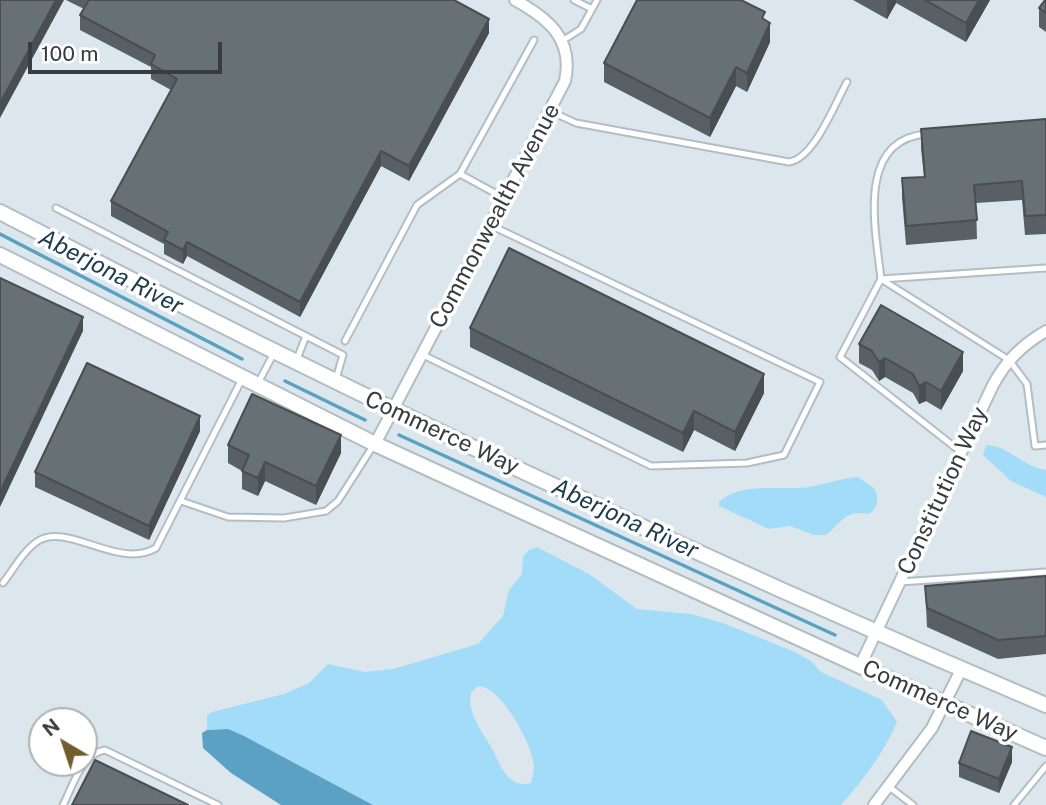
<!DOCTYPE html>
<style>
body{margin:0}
#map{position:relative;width:1046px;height:805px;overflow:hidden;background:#dce7ed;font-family:"Public Sans",sans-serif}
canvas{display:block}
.north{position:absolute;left:28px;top:707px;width:70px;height:70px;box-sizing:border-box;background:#fff;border:2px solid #afb1b2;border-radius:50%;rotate:321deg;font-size:19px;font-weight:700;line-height:28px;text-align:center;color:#383c3f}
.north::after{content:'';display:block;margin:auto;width:24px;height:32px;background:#715c2b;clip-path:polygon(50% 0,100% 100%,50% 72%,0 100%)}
.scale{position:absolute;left:28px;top:42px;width:194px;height:32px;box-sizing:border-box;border:4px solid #383c3f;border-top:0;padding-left:9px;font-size:21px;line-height:24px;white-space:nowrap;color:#383c3f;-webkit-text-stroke:5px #fff;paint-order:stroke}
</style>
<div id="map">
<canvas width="1046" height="805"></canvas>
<div class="north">N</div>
<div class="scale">100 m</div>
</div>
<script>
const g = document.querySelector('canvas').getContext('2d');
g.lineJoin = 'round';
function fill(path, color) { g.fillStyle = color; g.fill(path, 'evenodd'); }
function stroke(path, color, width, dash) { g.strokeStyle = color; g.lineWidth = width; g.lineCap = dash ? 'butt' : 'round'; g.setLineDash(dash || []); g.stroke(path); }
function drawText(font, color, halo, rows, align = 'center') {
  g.font = font + ' "Public Sans",sans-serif'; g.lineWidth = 7; g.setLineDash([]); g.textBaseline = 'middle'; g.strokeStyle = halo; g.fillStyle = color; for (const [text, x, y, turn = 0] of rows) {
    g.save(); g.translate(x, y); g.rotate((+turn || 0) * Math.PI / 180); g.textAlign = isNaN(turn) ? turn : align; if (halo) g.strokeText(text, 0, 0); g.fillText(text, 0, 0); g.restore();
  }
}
fill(new Path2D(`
 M986 445C1008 445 1023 467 1046 470V497L1011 481 983 455Z
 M858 477 875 489C879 499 878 508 869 514 846 509 842 522 826 535H814L790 526 769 529 719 506V502C742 481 781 491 809 487 826 484 842 478 858 477Z
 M537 547 589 574 637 609 691 614 723 623 795 652 811 661 821 672 882 700 897 722C883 754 864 779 841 805H373L244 736 220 729 207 730V715L212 712 284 694 309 683 328 664 365 672 393 669 478 644 503 616 509 590 522 574 523 557 529 550ZM478 686C501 686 533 745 534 766 534 772 532 778 531 783 506 790 499 760 490 745 481 730 467 712 471 693Z`), '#a3dcf9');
fill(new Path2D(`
 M228 729 244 736 373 805H281L231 773 203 748 202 733 207 730Z`), '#5aa1c3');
stroke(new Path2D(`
 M0 234 242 359
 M285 381 365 420
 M399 435 835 635`), '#5aa1c3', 3.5);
const service = new Path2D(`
 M574 0 592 9
 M562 41 581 29 597 0
 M550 111 576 123 789 162C814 159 835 103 847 82
 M926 134C855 140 876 232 881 279L1009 360 1027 384 1035 446 1046 445
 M504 198 460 174 534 40
 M56 208 343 355 336 379
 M345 341 417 205 460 174
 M421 354 651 466 747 463 784 455 820 382 490 225
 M297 359 306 336
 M258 383 274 353
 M961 452 840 357 881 279 1046 268
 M181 501 228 517 284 518 326 511 338 501 373 446
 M900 582 1046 572
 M3 583C13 570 24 550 38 541 68 522 118 570 156 548L242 379
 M888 786 913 805
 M63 805C73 786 81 754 105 750L218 805
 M1014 805 1046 766`);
const minor = new Path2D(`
 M375 444 565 81C574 39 548 18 515 0
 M860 666 993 385C1006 361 1022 345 1046 331
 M874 805 932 728 961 670`);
const tertiary = new Path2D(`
 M0 212C342 390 691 555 1046 705
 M0 255 375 444 860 666 1046 748`);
stroke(service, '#b3bec4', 9);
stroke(minor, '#b3bec4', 14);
stroke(tertiary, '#b3bec4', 18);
stroke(service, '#fff', 5);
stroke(minor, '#fff', 10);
stroke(tertiary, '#fff', 14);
fill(new Path2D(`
 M66 0H454L489 33 409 181 381 166 300 317 187 256 183 264 164 254V244L111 216V201L171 90 151 79V67L80 30V15L84 9Z
 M853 0H990L966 42 896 3 887 19Z
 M1046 0V32L1039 27V8Z
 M765 20 770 42 747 92 736 86 710 137 604 82V63Z
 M1046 119V234L1025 235 1022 200 976 203 977 239 906 245 902 197V178L924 177 921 148V129Z
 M470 328 764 393 735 451 694 430 683 452 470 347Z
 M859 344 963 371 941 410 926 401 919 404 913 393 885 377 879 381 872 370 859 363Z
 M200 431 149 540 35 487V472Z
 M228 445 341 453 316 505 265 481 258 496 242 489V471L228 463Z
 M1046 576V654L998 659 927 627 925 586Z
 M1012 762 999 793 959 777V763Z`), '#596065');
fill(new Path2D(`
 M56 0H64L0 118V103Z
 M887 0H896V3L887 19Z
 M979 0H990L966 42V23Z
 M489 19V33L409 181V166Z
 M770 23V42L747 92V73Z
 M736 67V86L710 137V118Z
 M381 151V166L300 317V302Z
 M187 242V256L183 264V250Z
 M83 317V331L0 507V492Z
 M963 352V371L941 410V391Z
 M885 358V377L879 381V362Z
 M764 374V393L735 451V432Z
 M926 382V401L919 404V386Z
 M694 411V430L683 452V433Z
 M200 416V431L149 540V526Z
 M341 435V453L316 505V486Z
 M265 462V481L258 496V478Z
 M1012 747V762L999 793V779Z`), '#484e52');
const building = new Path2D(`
 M0 0H56L0 103Z
 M89 0H454L489 19 409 166 381 151 300 302 187 242 183 250 164 240 168 232 111 201 177 79 151 64 155 55 80 15Z
 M637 0H741L765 12 762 18 770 23 747 73 736 67 710 118 604 63Z
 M925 0H979L966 23Z
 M1045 0H1046V13L1039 8Z
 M1046 119V215L1025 216 1022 181 974 185 977 220 906 226 902 178 925 177 921 129Z
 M509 248 764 374 735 432 694 411 683 433 470 328Z
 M0 278 83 317 0 492Z
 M881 305 963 352 941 391 926 382 919 386 913 374 885 358 879 362 872 351 859 344Z
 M87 363 200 416 149 526 35 472Z
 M252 394 341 435 316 486 265 462 258 478 242 471 249 455 228 445Z
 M1046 576V636L998 640 927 608 925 586Z
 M971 731 1012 747 999 779 959 763Z
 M95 760 188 805H72Z`);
fill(building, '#677075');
stroke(building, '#484e52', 2);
drawText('23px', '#383c3f', '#fff', [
 ["Commonwealth Avenue",495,216,-62],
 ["Commerce Way",442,433,25],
 ["Constitution Way",943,491,-65],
 ["Commerce Way",940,701,24]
]);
drawText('italic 24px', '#1b3c4b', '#fff', [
 ["Aberjona River",111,272,27],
 ["Aberjona River",625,519,25]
]);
</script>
